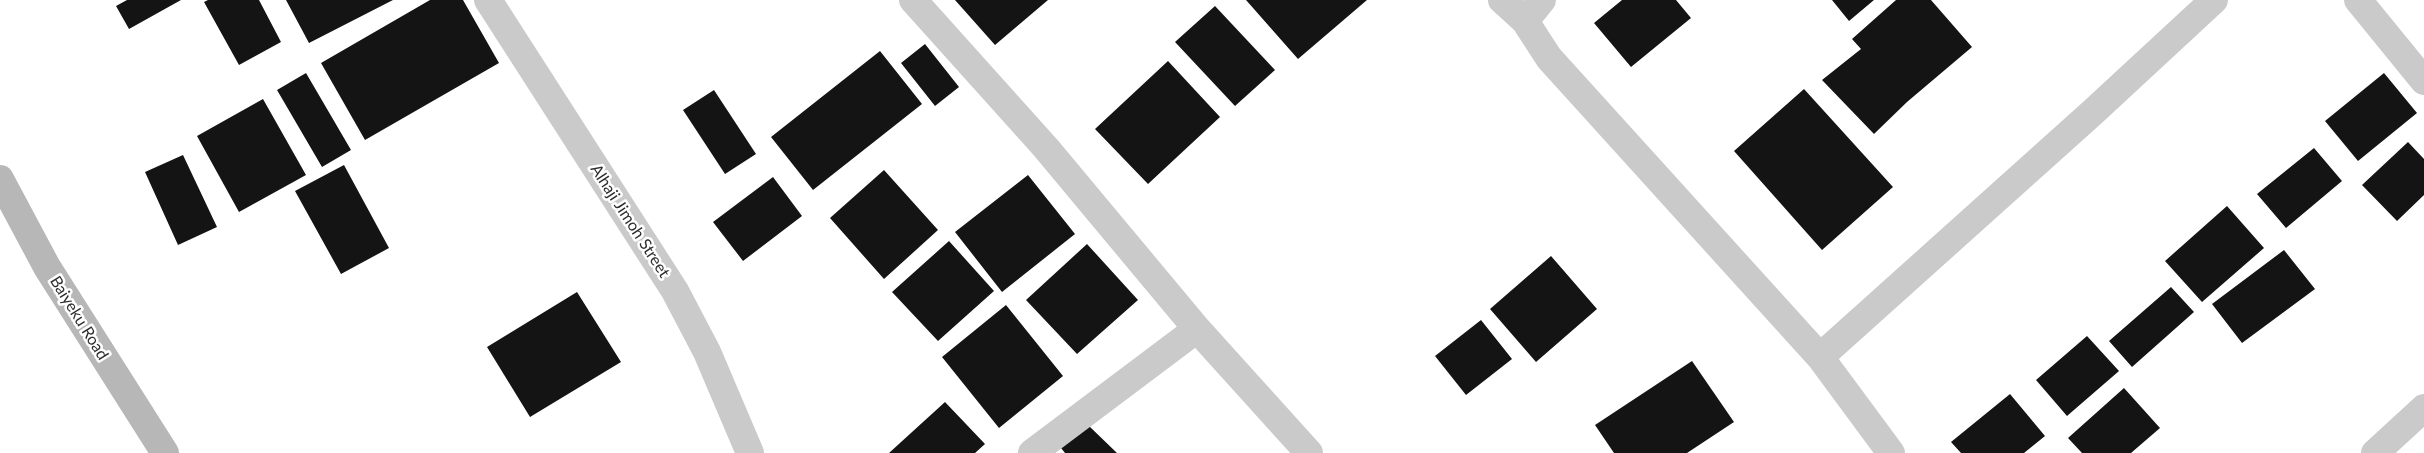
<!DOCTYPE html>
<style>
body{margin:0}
canvas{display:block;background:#fff}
</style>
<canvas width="2424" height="453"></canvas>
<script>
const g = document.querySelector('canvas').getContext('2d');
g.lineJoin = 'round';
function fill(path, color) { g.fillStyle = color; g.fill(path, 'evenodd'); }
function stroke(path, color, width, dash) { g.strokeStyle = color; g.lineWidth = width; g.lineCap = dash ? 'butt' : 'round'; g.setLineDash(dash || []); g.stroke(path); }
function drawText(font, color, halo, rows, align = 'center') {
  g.font = font + ' Lato,sans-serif'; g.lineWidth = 5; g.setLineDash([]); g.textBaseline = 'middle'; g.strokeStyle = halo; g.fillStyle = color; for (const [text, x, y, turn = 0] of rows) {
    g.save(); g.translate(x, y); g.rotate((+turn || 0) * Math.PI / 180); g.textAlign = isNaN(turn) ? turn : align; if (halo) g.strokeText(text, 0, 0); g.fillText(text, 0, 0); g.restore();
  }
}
fill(new Path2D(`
 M127 0H181L129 29 116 6Z
 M208 0H259L281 42 239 65 204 2Z
 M286 0H393L309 43Z
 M430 0H463L499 63 365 140 321 63Z
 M955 0H1048L995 45Z
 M1246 0H1367L1298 59Z
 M1622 0H1676L1691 18 1631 67 1594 23Z
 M1832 0H1874L1849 21Z
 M1896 0H1931L1972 47 1907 102 1874 134 1822 80 1861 49 1852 39Z
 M1215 6 1275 70 1235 106 1175 42Z
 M925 44 959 87 935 106 901 63Z
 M880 51 922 104 813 190 771 137Z
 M1168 61 1220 117 1148 184 1095 129Z
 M306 73 351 150 322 167 277 90Z
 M2384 73 2417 113 2358 161 2325 121Z
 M1804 89 1893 187 1822 250 1734 151Z
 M714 90 756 154 725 174 683 110Z
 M263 99 306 175 239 212 197 136Z
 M2408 142 2424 159V195L2397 221 2362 185Z
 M2314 148 2342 181 2286 228 2257 194Z
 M183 155 217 227 178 245 145 172Z
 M344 165 389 248 341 274 295 191Z
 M884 170 938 230 884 279 830 218Z
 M1028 175 1075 234 1002 292 955 232Z
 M773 177 802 216 743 261 713 222Z
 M2227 206 2264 248 2202 302 2165 261Z
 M949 241 994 291 938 341 892 292Z
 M1087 244 1138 300 1077 354 1026 300Z
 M2284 250 2315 289 2242 343 2212 304Z
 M1551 256 1597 309 1536 362 1490 309Z
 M2171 287 2194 312 2132 367 2109 341Z
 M577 292 621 362 530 417 487 347Z
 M1006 305 1063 376 999 428 942 357Z
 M1481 320 1512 359 1466 395 1435 356Z
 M2087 336 2119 371 2067 416 2036 380Z
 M1692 361 1734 422 1687 453H1614L1595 425Z
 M2124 388 2160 428 2131 453H2082L2068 438Z
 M2010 394 2045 436 2024 453H1961L1951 442Z
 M945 402 985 444 975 453H889Z
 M1089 426 1117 453H1065L1061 448Z`), '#141414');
stroke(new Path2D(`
 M488 0 675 291 707 352 750 453
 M913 0 1046 148 1197 329 1309 453
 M1502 0 1525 21
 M1542 0 1525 21 1549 58 1820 357 1891 453
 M2358 0 2424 81
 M1820 357 2093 112 2214 0
 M1032 453 1197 329
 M2375 453 2424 408`), '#cacaca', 28);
stroke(new Path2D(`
 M0 179 47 267 165 453`), '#b7b7b7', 28);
drawText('16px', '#2d2d2d', '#fff', [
 ["Alhaji Jimoh Street",630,221,57],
 ["Baiyeku Road",79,318,58]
]);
</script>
